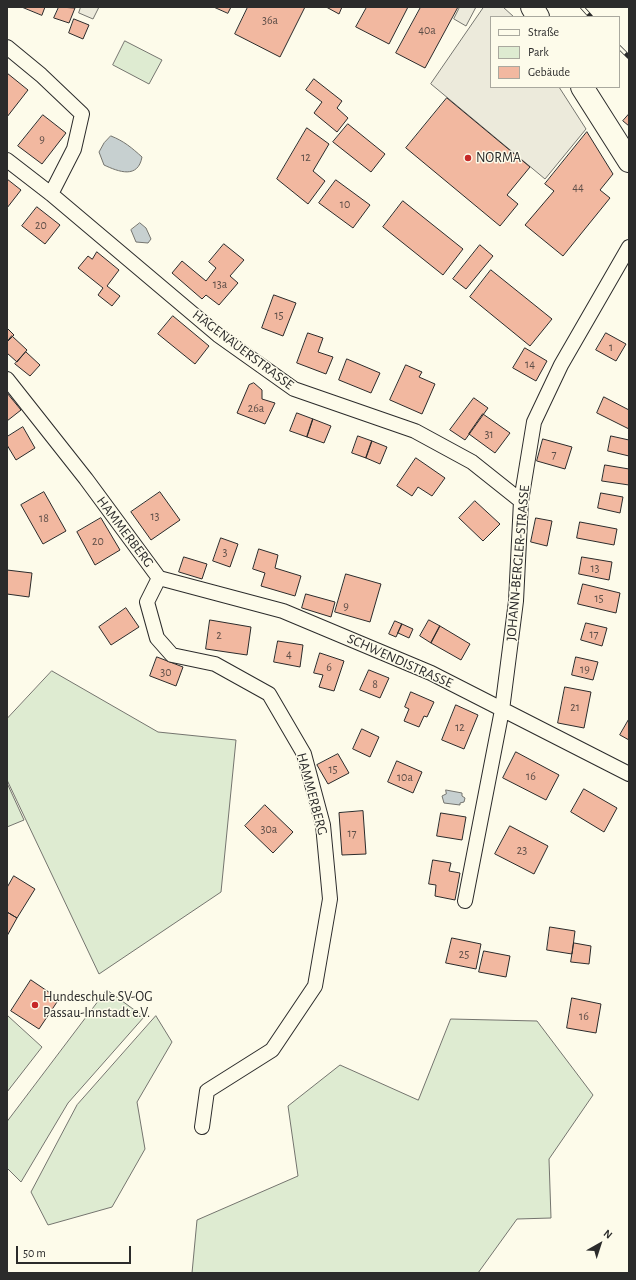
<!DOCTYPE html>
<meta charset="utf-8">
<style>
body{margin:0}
#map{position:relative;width:636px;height:1280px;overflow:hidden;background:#fdfbea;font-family:"Alegreya Sans",sans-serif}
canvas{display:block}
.frame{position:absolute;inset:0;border:8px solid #2b2b2b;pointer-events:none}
.legend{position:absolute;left:490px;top:16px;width:130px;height:72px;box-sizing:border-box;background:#fdfbea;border:1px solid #a9a89e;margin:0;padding:5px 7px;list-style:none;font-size:12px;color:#2b2b2b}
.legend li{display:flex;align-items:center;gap:8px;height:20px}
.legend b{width:20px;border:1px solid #a9a89e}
.north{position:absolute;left:580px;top:1224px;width:40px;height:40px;-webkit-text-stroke:3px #fdfbea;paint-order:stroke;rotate:39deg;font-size:11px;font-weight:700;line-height:16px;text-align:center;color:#2b2b2b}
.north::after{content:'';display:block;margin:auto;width:14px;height:18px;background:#2b2b2b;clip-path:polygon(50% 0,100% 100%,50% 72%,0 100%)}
.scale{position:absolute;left:16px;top:1246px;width:115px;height:18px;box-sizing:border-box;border:2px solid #2b2b2b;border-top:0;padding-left:5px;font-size:12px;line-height:14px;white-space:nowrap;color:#2b2b2b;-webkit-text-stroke:3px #fdfbea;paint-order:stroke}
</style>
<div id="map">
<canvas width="636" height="1280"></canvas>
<div class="frame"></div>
<ul class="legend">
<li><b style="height:5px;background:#fdfbea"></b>Straße</li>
<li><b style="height:11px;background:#deebd1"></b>Park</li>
<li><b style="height:11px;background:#f2b8a0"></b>Gebäude</li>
</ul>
<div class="north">N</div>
<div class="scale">50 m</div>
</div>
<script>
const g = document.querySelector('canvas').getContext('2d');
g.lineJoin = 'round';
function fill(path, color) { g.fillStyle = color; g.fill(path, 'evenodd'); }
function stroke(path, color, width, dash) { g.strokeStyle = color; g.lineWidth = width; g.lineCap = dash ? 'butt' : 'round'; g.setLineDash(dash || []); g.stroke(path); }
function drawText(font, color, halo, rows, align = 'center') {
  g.font = font + ' "Alegreya Sans",sans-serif'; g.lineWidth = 3; g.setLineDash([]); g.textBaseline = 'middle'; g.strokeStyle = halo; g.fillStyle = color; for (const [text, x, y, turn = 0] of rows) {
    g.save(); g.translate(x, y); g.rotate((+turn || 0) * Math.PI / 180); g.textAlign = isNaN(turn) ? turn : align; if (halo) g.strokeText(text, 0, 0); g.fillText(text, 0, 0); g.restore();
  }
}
const green = new Path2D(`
 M125 41 162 60 149 84 113 65Z
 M52 671 158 732 236 740 221 892 99 974 7 780V719Z
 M7 783 24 820 7 827Z
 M107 990 144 1017 68 1103 21 1182 7 1168V1122Z
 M8 1016 42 1047 7 1092V1017Z
 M156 1016 172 1042 137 1102 145 1149 112 1207 48 1225 31 1192 77 1105Z
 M451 1019 537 1021 593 1095 549 1159 551 1218 517 1219 478 1273H192L197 1220 298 1176 288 1106 340 1065 418 1100Z`);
fill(green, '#deebd1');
stroke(green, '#74746e', 1);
const parking = new Path2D(`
 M81 7H99L93 19 79 13Z
 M460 7H476L466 26 454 19Z
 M484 7H503L514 17H491V87H559L586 129 545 179 431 84Z`);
fill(parking, '#eceadb');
stroke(parking, '#74746e', 1);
const water = new Path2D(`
 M111 136C124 141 132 148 142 157 138 179 119 172 104 165L99 152 104 143Z
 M140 223 146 228 151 239 148 243 136 242 131 230Z
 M446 790 462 793V796L465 798 464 802 460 803V805L444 803 442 796 446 794Z`);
fill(water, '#c7d0d0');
stroke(water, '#74746e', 1);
const building = new Path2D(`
 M22 7H45L42 15Z
 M59 7 75 8 69 23 54 18Z
 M214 7H231L228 13Z
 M248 7H305L280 57 235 34Z
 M329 7H342L339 14 328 8Z
 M367 7H408L389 44 356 27Z
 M421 7H458L425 68 396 53Z
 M74 19 89 25 83 39 69 33Z
 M7 73 28 90 7 117Z
 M314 79 342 101 337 108 348 118 337 132 314 113 322 102 306 90Z
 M447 98 530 167 507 195 518 204 500 226 406 148Z
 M629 114V126L623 121Z
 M43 115 66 133 42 164 18 146Z
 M348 124 385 154 371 172 333 142Z
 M307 128 329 144 313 171 325 181 308 204 277 179Z
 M587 132 613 174 600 190 610 198 563 256 525 225 554 191 545 184Z
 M7 179 21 190 7 208Z
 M336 180 370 205 353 228 319 203Z
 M403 201 463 249 443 275 383 227Z
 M37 207 60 225 45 244 22 226Z
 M224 244 244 260 230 276 238 283 219 305 206 295 202 299 172 273 182 261 206 281 216 268 209 262Z
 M480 245 493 256 466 289 453 279Z
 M97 252 119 270 107 286 120 296 112 306 98 295 103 288 78 268 88 256 92 259Z
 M491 270 552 319 530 346 470 297Z
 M274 295 296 303 283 336 262 328Z
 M173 316 209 346 195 364 158 334Z
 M7 328 14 335 7 342Z
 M308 333 323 338 318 352 333 357 326 374 297 363Z
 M606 333 626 344 616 361 596 350Z
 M12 336 27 350 17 362 7 353V342Z
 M525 348 547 361 536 381 513 368Z
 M26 352 40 365 30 376 15 364Z
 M347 359 380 373 371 393 339 380Z
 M406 365 422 372 419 377 435 384 422 414 390 400Z
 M254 383 262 390V399L275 403 265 424 237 413 249 385Z
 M7 393 21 410 7 421Z
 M604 397 629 410V429L597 413Z
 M474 398 488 408 465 440 450 430Z
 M297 413 313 419 307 437 290 431Z
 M483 414 510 433 495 453 469 434Z
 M313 419 331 426 324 443 307 437Z
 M23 427 35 448 16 460 7 445V437Z
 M358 436 372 441 366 458 352 453Z
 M611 436 629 440V456L608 451Z
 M543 439 572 447 565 469 537 461Z
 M372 441 387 447 380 464 366 458Z
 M416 458 445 478 432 496 418 487 412 496 397 486Z
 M605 465 629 469V485L602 481Z
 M44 492 66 531 43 544 21 505Z
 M160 492 180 520 151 540 131 512Z
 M601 493 623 497 620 513 598 508Z
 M475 501 500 524 483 541 459 518Z
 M101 518 120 550 95 565 77 532Z
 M536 518 552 521 547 546 531 542Z
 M580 522 617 529 614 545 577 538Z
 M221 538 238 544 230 567 213 561Z
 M259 549 278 555 275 568 301 576 295 596 261 586 265 573 253 569Z
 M184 557 207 564 202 579 179 572Z
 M582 557 612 562 609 580 579 574Z
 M7 570 32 573 29 597 7 594Z
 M346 574 381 584 370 622 335 612Z
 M583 584 620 593 616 613 578 604Z
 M306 594 335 602 331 617 302 608Z
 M126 608 139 627 111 645 99 627Z
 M210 620 251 627 247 655 206 649Z
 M429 620 440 626 431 643 420 636Z
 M395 621 402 624 396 637 389 634Z
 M586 623 607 628 602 646 581 640Z
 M402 624 413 629 409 638 398 633Z
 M440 626 470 644 461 660 431 643Z
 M278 641 303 645 300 667 274 662Z
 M320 653 344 661 334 691 319 687 323 675 314 673Z
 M157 657 183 667 176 686 150 676Z
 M576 657 598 662 593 680 572 675Z
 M369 670 389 678 380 698 360 690Z
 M565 687 591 692 584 728 558 723Z
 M411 692 434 702 427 717 424 716 419 727 404 721 409 709 405 707Z
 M456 705 478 715 464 749 442 740Z
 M629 719V740L620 735Z
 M362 729 379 737 370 757 353 749Z
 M516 752 559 775 546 800 503 778Z
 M338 754 349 773 328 784 317 765Z
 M397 761 422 772 413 793 388 782Z
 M584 789 617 808 604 832 571 812Z
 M265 805 293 832 273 853 245 826Z
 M363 811 366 854 342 855 339 813Z
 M441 813 466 817 462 840 437 836Z
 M510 826 548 846 534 874 495 854Z
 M433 860 451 863 449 871 460 873 455 900 435 896 436 885 429 884Z
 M14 876 35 889 17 918 7 912V888Z
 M7 912 17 918 7 936Z
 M550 927 575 931 572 954 547 950Z
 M452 938 481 944 476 969 446 963Z
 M574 943 591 946 589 964 571 962Z
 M484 951 510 956 506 977 479 972Z
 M31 980 59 999 39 1029 11 1011Z
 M572 998 601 1004 596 1033 567 1028Z`);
fill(building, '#f2b8a0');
stroke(building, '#2b2b2b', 1);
const street = new Path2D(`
 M7 47 41 75 82 114 74 149 51 194
 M7 160 51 194 218 335 294 389 415 431 472 462 521 501
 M7 379 86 479 159 578 147 602 157 638 172 655 215 664 269 694 304 754 323 825 330 899 315 986 272 1050 207 1091 202 1127
 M159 578 283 611 431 673 629 774
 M465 901 502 710 516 601 521 501 534 422 561 365 629 247`);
const primary = new Path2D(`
 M532 7 538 17
 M582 87 629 161`);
stroke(street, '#2b2b2b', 16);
stroke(primary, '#2b2b2b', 24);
stroke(street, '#fdfbea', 14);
stroke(primary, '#fdfbea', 22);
const rail = new Path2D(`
 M582 7 591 17
 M619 47 629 57`);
stroke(rail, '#2b2b2b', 4.5);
stroke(rail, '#fdfbea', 3, [9]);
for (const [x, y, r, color] of [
 [468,158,4,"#c62828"],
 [35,1005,4,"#c62828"]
]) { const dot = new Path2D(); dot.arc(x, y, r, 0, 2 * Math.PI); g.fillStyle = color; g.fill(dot); stroke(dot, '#fdfbea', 1.5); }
drawText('12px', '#5d4e48', null, [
 ["36a",270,20],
 ["40a",427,30],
 ["9",42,139],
 ["12",306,157],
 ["44",578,187],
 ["10",345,204],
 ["20",41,225],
 ["13a",220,284],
 ["15",279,315],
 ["1",611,347],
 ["14",530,364],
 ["26a",256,408],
 ["31",489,434],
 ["7",554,454],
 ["13",155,516],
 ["18",44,518],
 ["20",98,541],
 ["3",225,552],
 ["13",595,568],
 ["15",599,598],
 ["9",346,606],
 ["17",594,634],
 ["2",219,635],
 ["4",289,654],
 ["6",329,667],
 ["19",585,669],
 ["30",166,672],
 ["8",375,684],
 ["21",575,707],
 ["12",460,727],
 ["15",333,769],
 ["16",531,776],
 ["10a",405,777],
 ["30a",269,829],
 ["17",352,833],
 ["23",522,850],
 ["25",464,954],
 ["16",584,1016]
]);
drawText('14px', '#2b2b2b', '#fdfbea', [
 ["NORMA",476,158],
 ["Hundeschule SV-OG",43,997],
 ["Passau-Innstadt e.V.",43,1013]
], 'left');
drawText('14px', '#2b2b2b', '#fdfbea', [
 ["HAGENAUERSTRASSE",243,350,37],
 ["HAMMERBERG",125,532,53],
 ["JOHANN-BERGLER-STRASSE",518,563,-85],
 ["SCHWENDISTRASSE",400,661,24],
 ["HAMMERBERG",312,794,75]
]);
</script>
